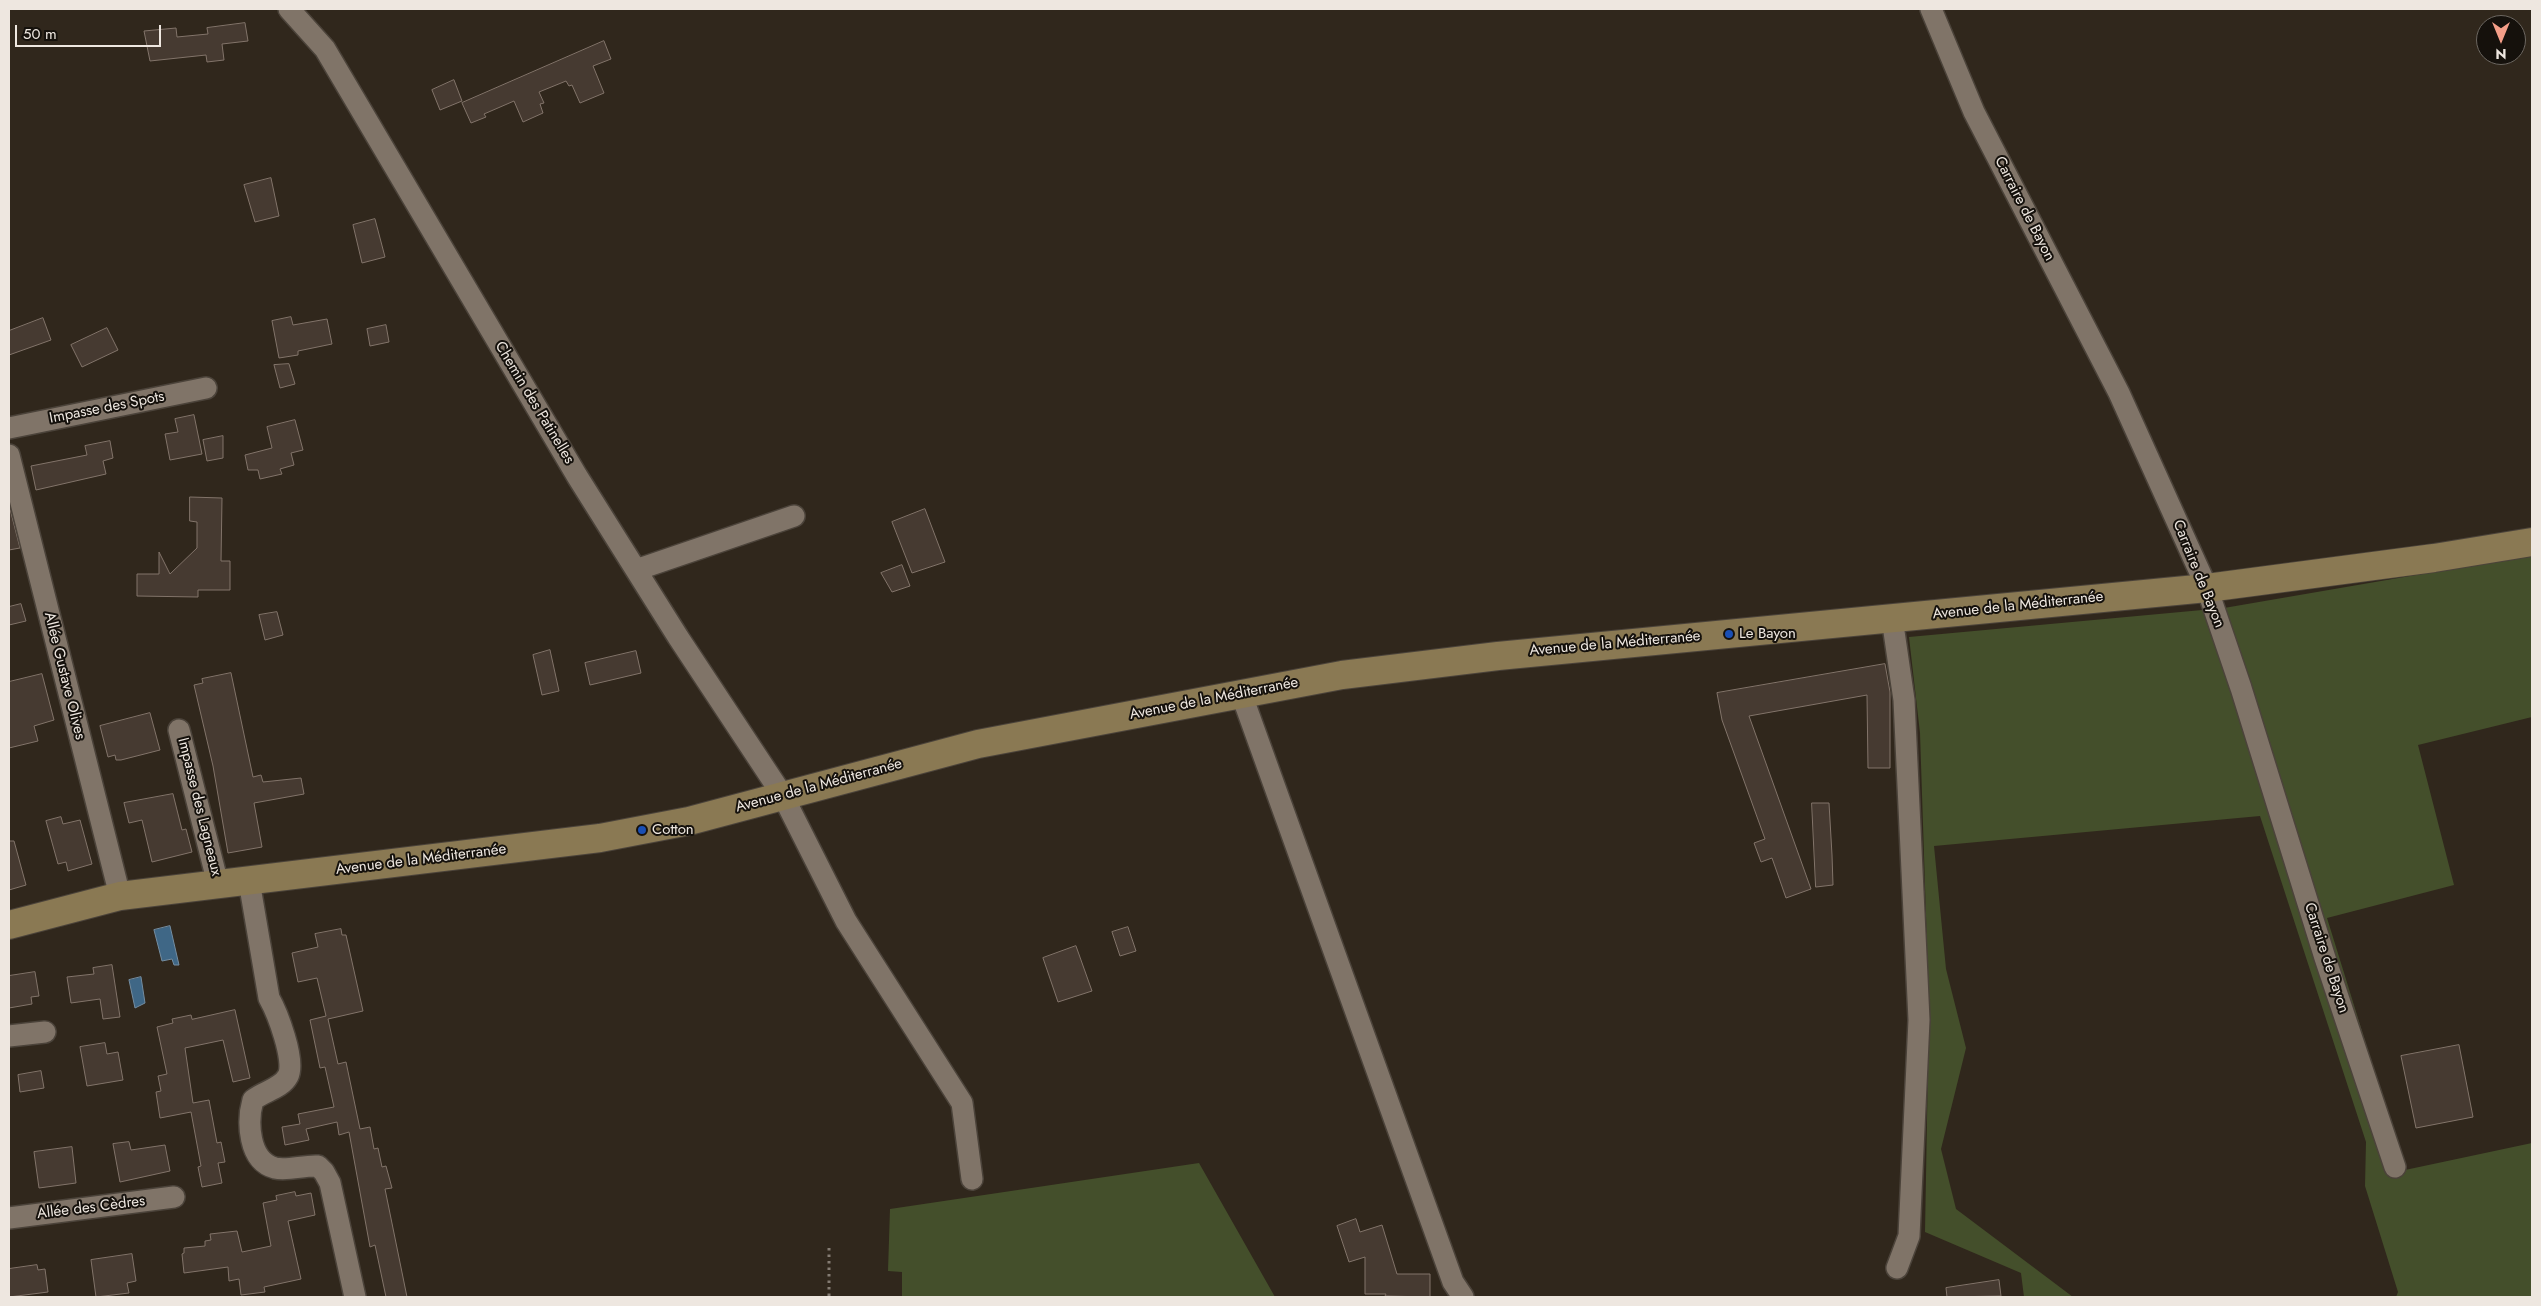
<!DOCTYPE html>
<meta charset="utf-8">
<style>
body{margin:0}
#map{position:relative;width:2541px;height:1306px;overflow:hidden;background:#30271c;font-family:Jost,sans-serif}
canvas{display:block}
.frame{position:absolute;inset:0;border:10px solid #eee7e0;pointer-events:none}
.north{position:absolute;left:2476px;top:15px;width:50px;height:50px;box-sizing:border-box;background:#15110c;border:1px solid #6c6761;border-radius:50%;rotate:180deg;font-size:14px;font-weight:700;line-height:20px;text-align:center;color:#eee7e0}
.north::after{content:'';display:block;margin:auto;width:18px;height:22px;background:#f49e88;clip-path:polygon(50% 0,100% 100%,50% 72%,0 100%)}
.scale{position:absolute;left:15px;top:25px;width:146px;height:22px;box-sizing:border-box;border:2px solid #eee7e0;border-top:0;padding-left:6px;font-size:15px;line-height:18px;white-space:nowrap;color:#eee7e0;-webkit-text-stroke:4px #15110c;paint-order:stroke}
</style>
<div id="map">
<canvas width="2541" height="1306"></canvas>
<div class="frame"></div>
<div class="north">N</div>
<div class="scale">50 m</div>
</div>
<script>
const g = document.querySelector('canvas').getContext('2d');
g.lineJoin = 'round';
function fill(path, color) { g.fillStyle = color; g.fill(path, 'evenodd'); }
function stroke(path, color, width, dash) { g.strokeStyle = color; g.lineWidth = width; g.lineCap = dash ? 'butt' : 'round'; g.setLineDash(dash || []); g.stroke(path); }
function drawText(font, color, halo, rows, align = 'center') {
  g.font = font + ' Jost,sans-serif'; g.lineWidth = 4; g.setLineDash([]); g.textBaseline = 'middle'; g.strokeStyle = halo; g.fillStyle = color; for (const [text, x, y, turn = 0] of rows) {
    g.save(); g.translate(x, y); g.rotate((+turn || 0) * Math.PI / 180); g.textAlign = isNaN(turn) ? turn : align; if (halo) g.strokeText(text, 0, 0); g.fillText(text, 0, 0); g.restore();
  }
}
fill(new Path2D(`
 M2532 555V717L2418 745 2454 885 2327 918 2405 1170 2532 1143V1297H2396L2398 1292 2365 1186 2366 1142 2260 816 1934 846 1946 969 1966 1048 1941 1149 1956 1209 2073 1297H2024L2021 1273 1925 1232 1929 1008 1920 733 1909 637 2224 608Z
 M1199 1163 1275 1297H902V1272L888 1271 890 1209Z`), '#444f2b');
const water = new Path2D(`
 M170 926 179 965H174L172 959 162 961 154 930Z
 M141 977 145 1003 135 1008 129 980Z`);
fill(water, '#3f6786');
stroke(water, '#748da1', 1);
const building = new Path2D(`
 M245 23 248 41 222 44 224 60 207 62 206 55 150 61 144 31 176 28 177 37 208 34 207 28Z
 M604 41 611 59 593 66 604 93 580 103 572 85 569 86 566 81 539 92 544 103 540 104 543 113 523 122 514 101 484 114 486 117 471 123 462 103Z
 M454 80 462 101 440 110 432 90Z
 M271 178 279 216 255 222 244 185Z
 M375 219 385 257 362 263 353 225Z
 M291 317 293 325 327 319 332 344 298 351V355L279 358 272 321Z
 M43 318 51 340 9 355V331Z
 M386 325 389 342 370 346 367 329Z
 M107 328 118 350 82 367 71 345Z
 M289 364 295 384 280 388 274 365Z
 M194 415 202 454 170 460 165 434 178 432 175 419Z
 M295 420 303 450 291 453 294 465 280 469 282 474 260 479 258 470H248L245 455 272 448 267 427Z
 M223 436V458L207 461 203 440Z
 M110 441 113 458 103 461 106 474 36 490 31 466 87 455 85 446Z
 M190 497 222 498 221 561H230V590H198V597L137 596V574H159V552L170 574 197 548V522L190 521Z
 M9 505 20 548 9 550Z
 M925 509 945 562 912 573 892 522Z
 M902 565 910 586 892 592 881 573Z
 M21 604 26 621 9 625V607Z
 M277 612 283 635 265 640 259 615Z
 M550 650 559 691 542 695 533 655Z
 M636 651 641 673 590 685 585 663Z
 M1885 664 1890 692V768H1868L1867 695 1749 716 1811 889 1786 898 1772 858 1761 862 1754 843 1765 839 1722 720 1717 693Z
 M231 673 253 777 261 775 263 782 301 778 304 794 254 803 262 847 228 853 213 766 194 685 203 683 202 679Z
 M42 674 54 720 34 726 38 741 9 748V682Z
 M150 713 160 750 121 760H116L115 755 108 757 100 726Z
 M173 794 182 830 186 829 192 852 152 862 142 820 129 823 124 803Z
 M1812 803H1829L1832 855 1833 885 1816 887Z
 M61 817 63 824 80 820 92 864 68 871 66 862 58 864 46 821Z
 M9 841H14L26 885 9 890Z
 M1128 927 1136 951 1120 956 1112 932Z
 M341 929 342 935H346L363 1011 328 1019 338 1064 346 1062 360 1129 370 1127 374 1149 378 1148 382 1167 386 1166 392 1188 385 1189 407 1297H386L375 1245 370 1247 349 1132 339 1135 337 1122 306 1129 309 1140 285 1145 282 1127 300 1124 298 1114 334 1107 325 1067 320 1068 310 1020 326 1016 317 978 298 982 292 953 318 947 315 934Z
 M1076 946 1092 991 1058 1002 1043 958Z
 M112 965 120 1017 103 1019 100 999 71 1003 67 977 94 974 93 968Z
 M35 972 39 996 31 997 32 1004 9 1008V976Z
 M235 1010 250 1078 233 1082 223 1040 185 1048 193 1103 209 1100 217 1143 221 1142 225 1162 218 1163 222 1183 202 1187 198 1167 201 1166 191 1112 160 1118 156 1092 161 1091 158 1076 167 1074 157 1027 173 1023 172 1019 191 1015 192 1019Z
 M105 1043 107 1054 118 1052 123 1080 87 1086 80 1047Z
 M2459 1045 2473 1117 2416 1128 2401 1056Z
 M41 1071 44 1088 20 1092 18 1075Z
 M129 1142 131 1150 165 1145 170 1171 120 1182 113 1144Z
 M72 1147 76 1183 39 1188 34 1152Z
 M295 1192 296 1196 311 1193 315 1215 288 1221 301 1279 264 1287 265 1292 241 1295 239 1279 229 1281 228 1267 184 1273 182 1254 184 1253V1248L205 1246V1241L211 1240 210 1234 237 1231 242 1252 271 1246 263 1203 277 1200 276 1196Z
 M1356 1219 1360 1232 1382 1225 1397 1274H1430V1297L1385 1296 1386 1294H1365V1257L1349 1262 1337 1226Z
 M132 1254 136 1281 127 1283 129 1293 96 1297 91 1260Z
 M37 1265 38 1270 45 1269 48 1292 9 1297V1269Z
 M1999 1280 2001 1296 1947 1297 1946 1288Z`);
fill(building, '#463a31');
stroke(building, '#82746a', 1);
const street = new Path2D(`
 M289 9 325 49 577 476 678 637 783 796 846 921 962 1103 972 1179
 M1931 9 1974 112 2119 393 2207 588 2241 688 2325 958 2395 1167
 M9 428 206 388
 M9 455 120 896
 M636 570 794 516
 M1892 618 1904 700 1919 1020 1909 1236 1897 1268
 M1241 693 1453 1282 1463 1297
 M179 730 218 884
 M249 881 269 998C277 1012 296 1061 288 1076 281 1089 264 1091 253 1100 247 1121 248 1161 275 1168 288 1171 304 1165 318 1166L324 1172 330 1183 355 1297
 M9 1036 45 1032
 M9 1218 174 1197`);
const secondary = new Path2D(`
 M9 925 120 896 600 838 689 821 978 744 1342 675 1498 656 2207 588 2434 558 2532 542`);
stroke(street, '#4b433a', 24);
stroke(secondary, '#4b433a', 30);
stroke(new Path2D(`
 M829 1248V1297`), '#847c73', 3, [2.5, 4]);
stroke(street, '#807468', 21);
stroke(secondary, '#8a7953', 28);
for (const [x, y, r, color] of [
 [1729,634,5,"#1a4fb4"],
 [642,830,5,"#1a4fb4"]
]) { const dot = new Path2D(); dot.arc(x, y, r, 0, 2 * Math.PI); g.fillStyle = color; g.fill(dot); stroke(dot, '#15110c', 2); }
drawText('15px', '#eee7e0', '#15110c', [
 ["Carraire de Bayon",2024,209,63],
 ["Chemin des Patinelles",534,403,59],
 ["Impasse des Spots",107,408,-11],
 ["Carraire de Bayon",2198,574,68],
 ["Avenue de la Méditerranée",2018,606,-6],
 ["Avenue de la Méditerranée",1615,644,-5],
 ["Allée Gustave Olives",64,676,76],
 ["Avenue de la Méditerranée",1214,699,-11],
 ["Avenue de la Méditerranée",819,786,-15],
 ["Impasse des Lagneaux",199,807,76],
 ["Avenue de la Méditerranée",421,860,-7],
 ["Carraire de Bayon",2326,958,72],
 ["Allée des Cèdres",91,1208,-7]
]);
drawText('15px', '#eee7e0', '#15110c', [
 ["Le Bayon",1739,634],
 ["Cotton",652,830]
], 'left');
</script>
